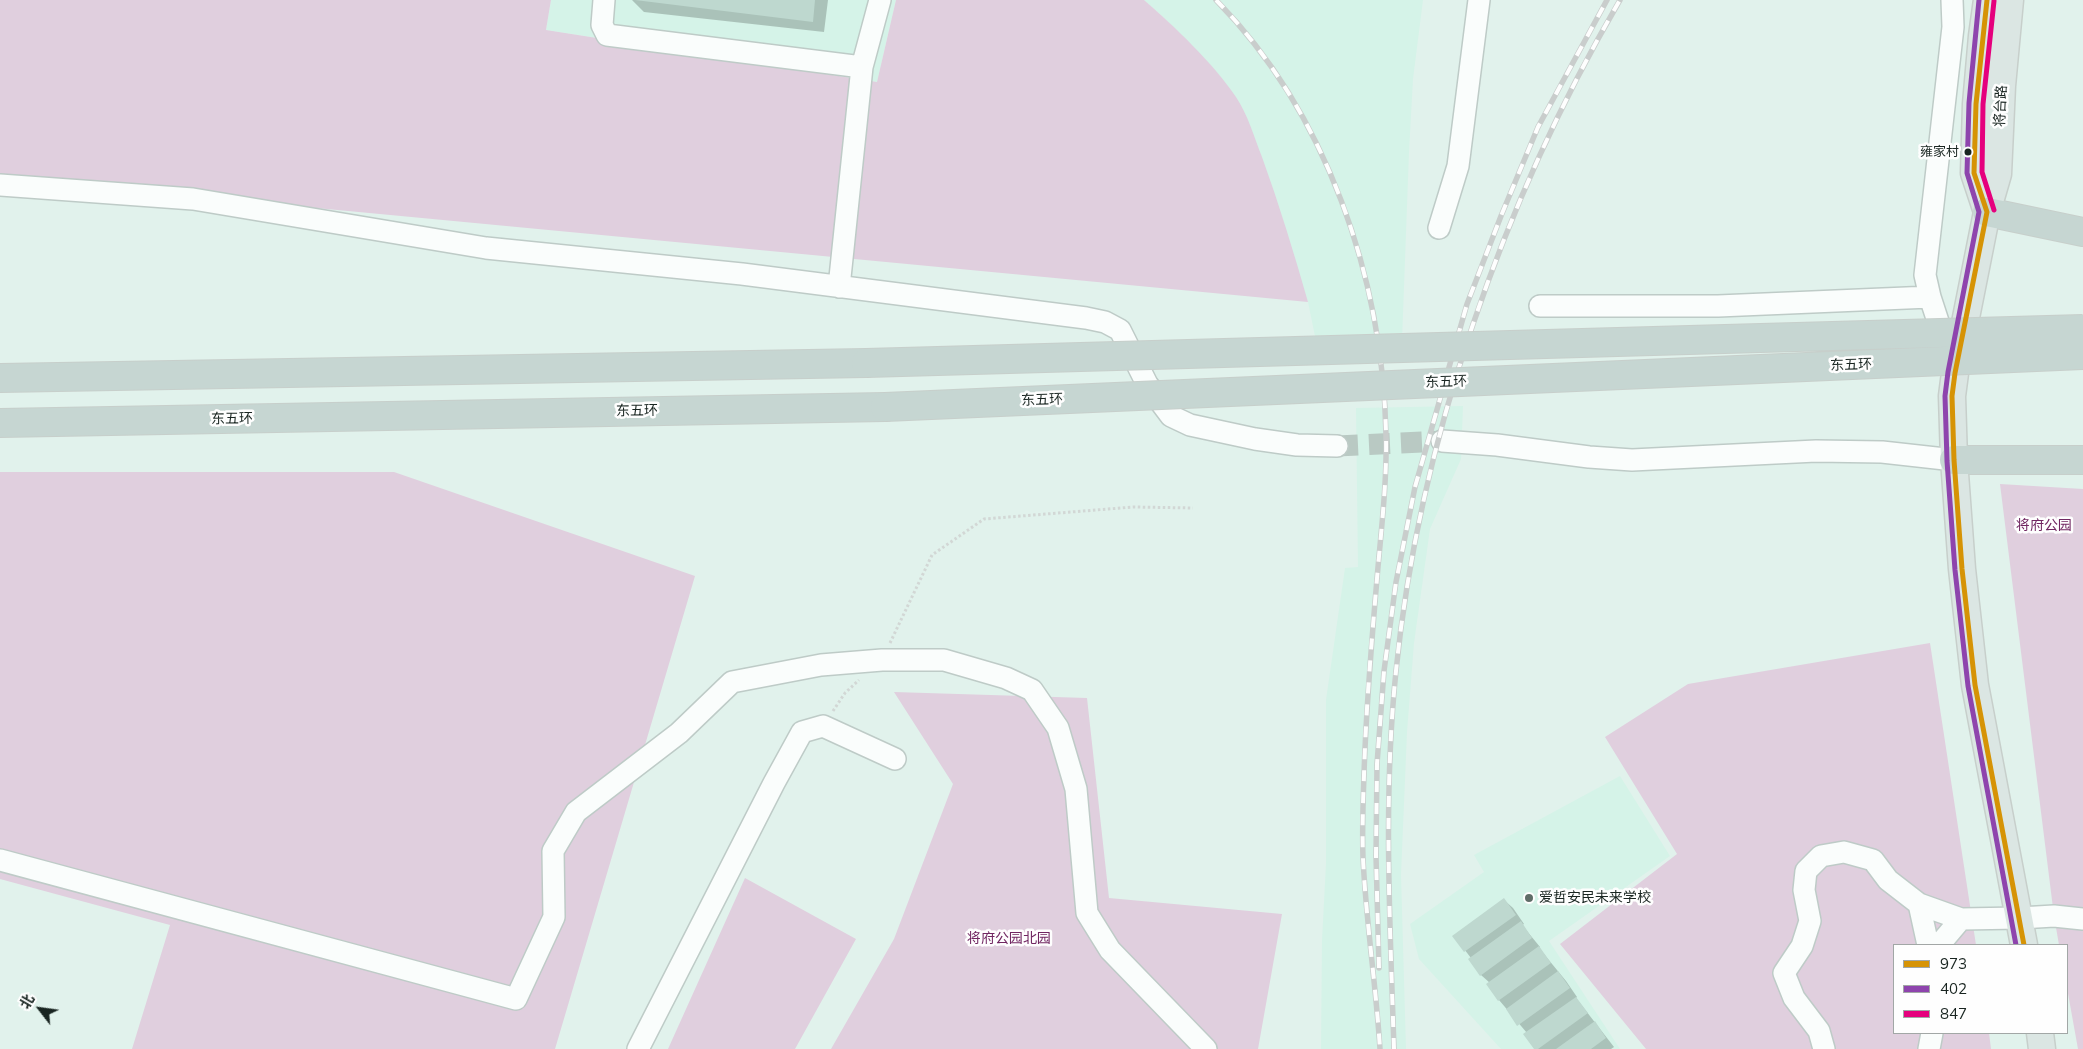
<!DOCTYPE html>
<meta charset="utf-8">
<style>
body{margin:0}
#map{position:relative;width:2083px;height:1049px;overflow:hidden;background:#e1f2ec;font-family:Mulish,"Noto Sans SC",sans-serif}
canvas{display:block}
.legend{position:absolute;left:1893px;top:944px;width:175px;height:90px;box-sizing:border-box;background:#fefefe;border:1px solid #a2a7a6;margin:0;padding:6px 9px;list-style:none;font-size:15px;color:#192521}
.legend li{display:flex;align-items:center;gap:10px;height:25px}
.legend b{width:25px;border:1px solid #a2a7a6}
.north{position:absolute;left:15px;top:984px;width:50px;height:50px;-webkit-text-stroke:4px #fefefe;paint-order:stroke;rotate:300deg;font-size:14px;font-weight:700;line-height:20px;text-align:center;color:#192521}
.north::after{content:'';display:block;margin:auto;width:18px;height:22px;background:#192521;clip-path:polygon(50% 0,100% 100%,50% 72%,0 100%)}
</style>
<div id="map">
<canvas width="2083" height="1049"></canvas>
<ul class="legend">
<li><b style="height:6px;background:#d69305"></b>973</li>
<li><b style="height:6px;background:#8e44ad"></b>402</li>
<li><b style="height:6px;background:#e5007d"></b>847</li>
</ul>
<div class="north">北</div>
</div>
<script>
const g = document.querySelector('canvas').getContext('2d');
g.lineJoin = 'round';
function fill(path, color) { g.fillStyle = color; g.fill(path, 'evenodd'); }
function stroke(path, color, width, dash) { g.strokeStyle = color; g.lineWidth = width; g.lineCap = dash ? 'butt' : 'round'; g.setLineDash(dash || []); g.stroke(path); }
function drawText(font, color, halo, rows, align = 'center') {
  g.font = font + ' Mulish,"Noto Sans SC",sans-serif'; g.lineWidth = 5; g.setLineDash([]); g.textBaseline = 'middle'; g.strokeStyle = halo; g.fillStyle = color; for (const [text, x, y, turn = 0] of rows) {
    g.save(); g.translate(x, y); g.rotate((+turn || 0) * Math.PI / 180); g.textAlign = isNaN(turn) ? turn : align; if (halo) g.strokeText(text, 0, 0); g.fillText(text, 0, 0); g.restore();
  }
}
fill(new Path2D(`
 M551 0H896L877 82 546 30Z
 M1144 0H1423L1413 79 1409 152 1402 341H1316L1308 302 1219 75 1163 17Z
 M1463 406 1461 459 1430 529 1414 643 1407 732 1401 875 1406 1049H1321L1322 940 1326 864V700L1345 568 1358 567 1356 408Z
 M1620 776 1670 856 1549 941 1620 1049H1501L1419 959 1410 924 1484 872 1474 855Z`), '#d5f3e8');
fill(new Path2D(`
 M0 0H551L546 30 877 82 896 0H1144C1174 26 1214 64 1236 97 1248 115 1254 137 1262 157 1279 204 1294 253 1308 302L0 178Z
 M0 472H394L695 576 555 1049H132L170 925 0 879Z
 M2000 484 2083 489V1049H2078L2067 988V945H2059L2054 916Z
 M1930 643 1976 945H1894V1033H1989L1991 1049H1646L1560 944 1677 854 1605 737 1688 684Z
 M894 692 1087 698 1109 898 1282 914 1258 1049H831L894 939 953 784Z
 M745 878 856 939 795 1049H668Z`), '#e0cfde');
fill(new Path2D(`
 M632 0H828L824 32 644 12Z
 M1504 900 1513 908 1524 924 1522 925 1540 947 1539 948 1566 981 1577 997 1576 998 1614 1047 1611 1049H1535L1527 1033 1499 1000 1490 983 1481 975 1471 958 1454 936Z`), '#0003');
fill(new Path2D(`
 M635 0H815L813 22Z
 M1504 898 1516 915 1464 952 1452 936Z
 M1521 921 1532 938 1480 976 1468 959Z
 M1539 946 1551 963 1498 1001 1486 984Z
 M1558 971 1570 988 1517 1026 1506 1009Z
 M1576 997 1588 1013 1538 1049H1534L1523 1034Z
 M1595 1021 1606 1038 1591 1049H1556Z`), '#bed8cf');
stroke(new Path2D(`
 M1337 446 1442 441`), '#b9c9c3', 21, [21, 11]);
const minor = new Path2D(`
 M604 0 602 25 607 35 862 67
 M0 185 193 199 486 248 742 274 1086 318 1105 322 1120 330 1147 384 1171 416 1190 425 1255 439 1297 445 1337 446
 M1439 228 1458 166 1479 0
 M839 287 862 67 880 0
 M1540 306H1718L1930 297
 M1946 346 1930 297 1925 275 1953 27 1952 0
 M1442 441 1497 445 1589 457 1632 460 1816 451 1882 452 1954 460
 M0 860 516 999 554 917 553 851 576 812 679 733 732 682 821 665 882 660H944L1006 678 1032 690 1058 728 1076 789 1087 913 1110 950 1206 1049
 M1919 904 1928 945
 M1939 945 1961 919
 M638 1049 774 783 802 732 823 726 895 759
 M1824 1049 1819 1031 1794 998 1784 973 1802 946 1810 921 1804 890 1806 871 1821 856 1844 852 1873 860 1888 880 1919 904 1961 919 2020 918 2054 916 2083 919
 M1929 1049 1932 1033`);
const major = new Path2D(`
 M1987 0 1982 36 1976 104 1974 173 1987 212
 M2010 0 2002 86 1998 174 1987 212 1955 373 1952 396 1954 460 1962 569 1975 685 2024 945
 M2040 1033 2042 1049`);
const highway = new Path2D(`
 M1987 212 2083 232
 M0 378 866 363
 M0 423 885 407
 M1954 460H2083`);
stroke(minor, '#becbc7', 24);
stroke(major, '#c7cfcb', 29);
stroke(highway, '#c7cfcb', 30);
stroke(new Path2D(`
 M890 643 932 555 984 519 1133 507 1193 508
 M833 711 845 693 859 680`), '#d2d7d5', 3, [2.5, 2.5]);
stroke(minor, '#fafdfc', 21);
stroke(major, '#dbe6e3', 26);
stroke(highway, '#c6d6d2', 28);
const rail = new Path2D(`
 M1216 0C1327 113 1383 279 1386 435 1387 479 1382 523 1378 567 1372 636 1366 705 1364 775 1363 802 1362 830 1363 858 1366 922 1376 985 1380 1049
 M1379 968 1376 856 1377 764 1384 671 1396 582 1415 487 1467 304 1501 216 1538 127 1607 0
 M1394 1049C1390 923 1383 797 1396 671 1419 441 1504 199 1620 0`);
stroke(rail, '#c9cdcc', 5.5);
stroke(rail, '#fefefe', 4, [11]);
const highwayBridge = new Path2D(`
 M866 363 2083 329
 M885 407 2083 355`);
stroke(highwayBridge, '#c7cfcb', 30, []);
stroke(highwayBridge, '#c6d6d2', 28);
stroke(new Path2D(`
 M1987 0 1976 104 1974 173 1987 212 1955 373 1952 396 1954 460 1962 569 1975 685 2024 945`), '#d69305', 5);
stroke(new Path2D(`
 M1979 0 1969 103 1967 173 1979 212 1948 372 1945 396 1947 461 1955 570 1968 686 2016 945`), '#8e44ad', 5);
stroke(new Path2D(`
 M1994 210 1982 172 1983 104 1994 1`), '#e5007d', 5);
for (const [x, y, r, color] of [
 [1968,152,4.5,"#192521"],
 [1529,898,5,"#5f6d68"]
]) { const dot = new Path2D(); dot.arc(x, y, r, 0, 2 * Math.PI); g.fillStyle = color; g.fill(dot); stroke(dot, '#fefefe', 2); }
drawText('13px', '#192521', '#fefefe', [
 ["雍家村",1959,152]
], 'right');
drawText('14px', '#192521', '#fefefe', [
 ["将台路",2001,106,-87],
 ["东五环",1851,365,-2],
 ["东五环",1446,382,-2],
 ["东五环",1042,400,-2],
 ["东五环",637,411,-1],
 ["东五环",232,419,-1]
]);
drawText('14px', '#712762', '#fefefe', [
 ["将府公园",2044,526],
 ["将府公园北园",1009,939]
]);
drawText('14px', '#192521', '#fefefe', [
 ["爱哲安民未来学校",1539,898]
], 'left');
</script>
